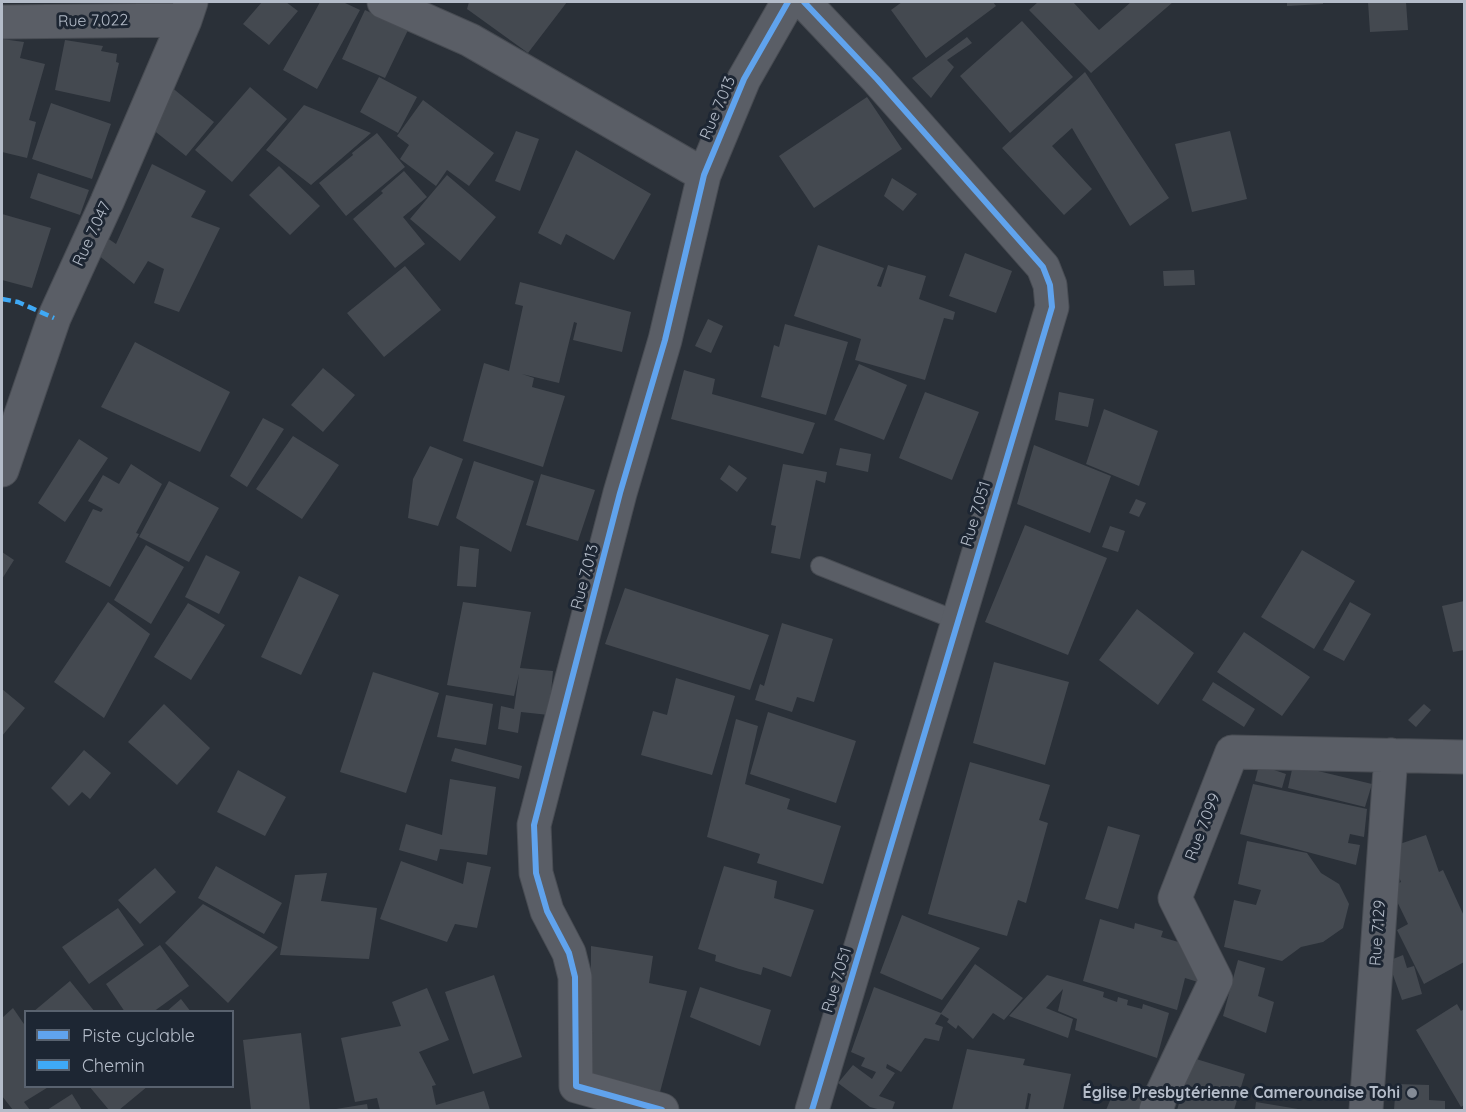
<!DOCTYPE html>
<meta charset="utf-8">
<style>
body{margin:0}
#map{position:relative;width:1466px;height:1112px;overflow:hidden;background:#2a3038;font-family:Quicksand,sans-serif}
canvas{display:block}
.frame{position:absolute;inset:0;border:3px solid #b4bcc9;pointer-events:none}
.legend{position:absolute;left:24px;top:1010px;width:210px;height:78px;box-sizing:border-box;background:#1d2633;border:2px solid #59626f;margin:0;padding:8px 10px;list-style:none;font-size:18px;color:#b4bcc9}
.legend li{display:flex;align-items:center;gap:12px;height:30px}
.legend b{width:30px;border:2px solid #59626f}
</style>
<div id="map">
<canvas width="1466" height="1112"></canvas>
<div class="frame"></div>
<ul class="legend">
<li><b style="height:8px;background:#60a3ed"></b>Piste cyclable</li>
<li><b style="height:8px;background:#3fa9f5"></b>Chemin</li>
</ul>
</div>
<script>
const g = document.querySelector('canvas').getContext('2d');
g.lineJoin = 'round';
function fill(path, color) { g.fillStyle = color; g.fill(path, 'evenodd'); }
function stroke(path, color, width, dash) { g.strokeStyle = color; g.lineWidth = width; g.lineCap = dash ? 'butt' : 'round'; g.setLineDash(dash || []); g.stroke(path); }
function drawText(font, color, halo, rows, align = 'center') {
  g.font = font + ' Quicksand,sans-serif'; g.lineWidth = 6; g.setLineDash([]); g.textBaseline = 'middle'; g.strokeStyle = halo; g.fillStyle = color; for (const [text, x, y, turn = 0] of rows) {
    g.save(); g.translate(x, y); g.rotate((+turn || 0) * Math.PI / 180); g.textAlign = isNaN(turn) ? turn : align; if (halo) g.strokeText(text, 0, 0); g.fillText(text, 0, 0); g.restore();
  }
}
fill(new Path2D(`
 M262 2H286L298 11 269 45 243 24Z
 M320 2H343L360 10 317 89 283 70Z
 M469 2H567L528 53 467 9Z
 M902 2H993L996 6 926 58 891 10Z
 M1038 2H1073L1099 30 1131 2H1173L1091 73 1029 10Z
 M1287 2H1323V4L1287 6Z
 M1368 2H1406L1408 30 1370 32Z
 M365 10 408 30 385 78 342 59Z
 M1022 21 1073 77 1010 133 960 76Z
 M967 37 972 43 947 60 954 67 931 98 912 78Z
 M2 39 24 42 20 58 45 64 29 120 36 122 27 158 2 152Z
 M65 40 103 46 101 51 117 54 116 62 119 63 110 102 55 90Z
 M1085 72 1169 198 1130 226 1072 128 1052 146 1092 189 1064 215 1002 148Z
 M379 77 417 97 398 133 360 112Z
 M170 86 214 122 186 156 142 121Z
 M250 87 287 119 232 182 195 150Z
 M867 97 902 149 814 208 779 156Z
 M423 100 494 153 469 186 447 170 436 186 400 159 409 145 397 136Z
 M51 103 111 124 92 179 32 159Z
 M304 105 371 133 311 185 266 150Z
 M516 131 539 139 520 191 495 181Z
 M1230 131 1247 199 1192 212 1175 144Z
 M377 133 405 167 346 216 319 183 353 155 352 153Z
 M576 150 651 194 614 260 566 234 561 245 538 233Z
 M152 164 206 191 191 217 220 228 179 312 154 303 164 269 148 261 134 284 92 250 100 233 116 244Z
 M279 166 320 206 290 235 249 195Z
 M404 171 427 197 403 217 425 244 395 268 353 219 383 193 381 191Z
 M38 173 89 190 80 215 30 198Z
 M447 175 496 217 460 261 410 219Z
 M892 178 917 194 903 211 884 196Z
 M2 214 51 228 32 288 2 280Z
 M818 245 884 268 877 286 881 287 888 265 926 276 919 299 955 312 953 320 944 318 925 380 855 360 861 339 794 316Z
 M965 253 1012 271 996 313 949 296Z
 M405 266 441 310 384 357 347 313Z
 M1194 270 1195 285 1164 286 1163 271Z
 M520 282 631 312 622 352 573 340 577 323 574 322 559 383 522 374 534 378 532 387 565 396 543 467 463 441 484 363 509 371 523 306 515 304Z
 M708 319 723 326 711 353 695 346Z
 M785 324 848 342 826 415 761 397 774 345 779 347Z
 M135 342 230 392 200 452 101 407Z
 M859 364 907 385 884 440 834 420Z
 M323 368 355 395 323 432 291 405Z
 M684 370 715 379 712 394 815 423 803 454 671 419Z
 M925 392 979 412 952 480 899 458Z
 M1059 392 1094 399 1088 427 1055 420Z
 M1104 409 1158 431 1139 486 1086 464Z
 M263 418 284 429 247 487 230 476Z
 M293 436 339 465 302 519 256 489Z
 M79 439 108 458 65 522 38 503Z
 M1034 445 1111 476 1090 533 1017 504Z
 M430 446 463 459 438 526 408 518 413 479Z
 M840 448 871 454 868 472 836 465Z
 M474 461 534 481 511 552 456 518Z
 M131 464 162 484 136 533 139 534 110 587 65 562 93 509 101 512 103 509 88 501 103 475 119 484Z
 M783 464 827 472 825 483 816 480 800 559 771 553 776 526 771 525Z
 M729 465 747 478 737 492 720 479Z
 M541 474 595 490 578 541 526 525Z
 M169 481 219 508 189 562 139 537Z
 M1136 499 1146 503 1139 517 1129 513Z
 M1025 525 1107 558 1068 655 985 622Z
 M1110 526 1125 531 1118 552 1102 547Z
 M146 545 184 567 151 624 114 600Z
 M460 546 479 549 476 587 457 586Z
 M1302 550 1355 581 1314 649 1261 617Z
 M2 552 14 560 2 579Z
 M206 555 240 572 219 614 185 597Z
 M299 576 339 595 301 675 261 657Z
 M625 588 769 635 750 690 605 644Z
 M1464 601V650L1453 652 1442 606Z
 M108 602 150 634 104 718 54 682Z
 M463 602 531 612 520 668 553 671 549 715 521 712 518 733 498 729 501 706 514 709 519 674 514 696 447 685Z
 M1350 602 1371 614 1344 661 1323 650Z
 M188 603 225 625 191 680 154 657Z
 M1137 609 1194 653 1158 705 1099 660Z
 M782 623 833 639 814 702 797 697 792 712 755 700 760 684 764 686Z
 M1244 632 1310 677 1282 716 1217 672Z
 M994 662 1069 682 1045 765 973 743Z
 M373 672 439 693 406 793 340 772Z
 M676 678 735 696 712 775 641 755 653 711 667 715Z
 M1213 682 1255 709 1244 727 1202 700Z
 M2 689 25 708 2 736Z
 M446 695 493 704 486 745 437 737Z
 M164 704 210 748 177 785 128 742Z
 M1424 704 1431 710 1416 727 1408 720Z
 M768 712 856 741 836 803 750 774Z
 M736 719 758 726 745 784 790 799 787 809 841 826 823 884 757 863 760 854 707 837Z
 M455 748 522 766 519 779 451 761Z
 M84 750 111 773 90 799 82 792 69 806 51 788Z
 M970 762 1050 785 1039 820 1048 823 1026 903 1018 900 1007 936 928 914Z
 M1259 765 1286 774 1282 788 1255 781Z
 M1293 765 1372 784 1365 807 1288 788Z
 M238 770 286 797 265 836 217 812Z
 M450 779 496 787 487 855 440 849 437 861 399 850 406 824 442 835Z
 M1253 784 1367 809 1364 837 1350 834 1348 843 1360 845 1356 865 1240 834Z
 M1108 826 1140 835 1118 909 1085 899Z
 M1426 835 1439 872 1443 870 1464 916V962L1424 984 1397 930 1408 924 1390 887 1401 882 1388 848Z
 M1247 841 1307 853 1321 873 1339 884 1349 904 1343 928 1323 942 1301 947 1282 961 1224 947 1234 900 1256 905 1261 890 1238 884Z
 M401 861 463 884 467 862 491 867 477 928 455 924 447 942 380 919Z
 M216 866 282 903 264 934 198 898Z
 M724 866 777 881 774 898 814 910 791 977 763 967 761 975 739 969 715 961 716 955 698 949Z
 M155 868 176 892 140 924 118 900Z
 M327 873 321 901 377 908 369 959 280 955 295 875Z
 M203 904 278 947 228 1003 165 943Z
 M118 908 144 945 89 984 62 947Z
 M902 915 980 948 942 1000 880 973Z
 M1100 919 1134 929 1135 923 1163 931 1161 937 1210 951 1201 983 1185 978 1177 1010 1083 981Z
 M160 945 189 986 153 1012H125L106 984Z
 M591 946 653 956 649 983 687 991 660 1092 590 1073Z
 M1403 955 1407 968 1414 966 1422 994 1402 1000 1388 961Z
 M1238 960 1265 968 1258 996 1274 1002 1266 1033 1223 1016Z
 M975 964 1023 998 1004 1020 993 1013 973 1039 958 1025 956 1029 947 1022 949 1019 941 1014 935 1024 943 1027 939 1041 925 1038 901 1072 887 1064 886 1068 895 1073 879 1096 895 1102 892 1110H881L870 1107 838 1083 853 1065 872 1079 876 1072 861 1066 865 1058 851 1052 874 987 941 1013Z
 M494 975 522 1057 473 1074 445 992Z
 M1047 975 1104 992 1103 997 1117 1002 1118 997 1128 1000 1127 1005 1142 1009 1143 1004 1169 1013 1157 1058 1075 1030 1077 1019 1058 1011 1063 989 1046 1008 1073 1019 1068 1038 1009 1016Z
 M70 981 95 1012H33Z
 M700 987 771 1010 760 1046 690 1017Z
 M427 988 449 1040 419 1052 436 1085 432 1086 436 1105 484 1091 490 1110H380L377 1098 355 1102 341 1038 401 1026 392 1002Z
 M181 999 191 1012H166Z
 M1457 1004 1461 1011 1464 1009V1105L1461 1107 1416 1030Z
 M13 1008 26 1027V1086H50L24 1102 30 1110H13L2 1096V1018Z
 M301 1033 310 1110H251L243 1040Z
 M967 1049 1025 1059 1023 1065 1071 1074 1063 1110H1028L1031 1094 1028 1093 1025 1110H952Z
 M1193 1058 1245 1074 1234 1110H1177Z
 M1396 1084 1429 1085V1100L1445 1101V1110H1394Z
 M89 1086H148L119 1110H109Z
 M1115 1089 1148 1096 1143 1110H1106Z
 M72 1094 82 1110H47Z
 M1256 1102 1298 1109 1297 1110H1255Z
 M367 1104 368 1110H337L336 1109Z`), '#444950');
const lane = new Path2D(`
 M820 566 958 621`);
const street = new Path2D(`
 M384 2 470 40 704 175
 M804 2 877 79 1043 267 1050 285 1052 307 812 1110
 M2 22 185 20
 M2 470 54 318 107 202 185 20 191 2
 M662 1110 576 1086 575 977 569 953 547 911 536 873 534 825 620 493 665 340 704 175 744 79 788 2
 M1156 1110 1160 1098 1216 980 1175 898 1232 752 1464 757
 M1366 1110 1391 755`);
stroke(lane, '#484c53', 20);
stroke(street, '#484c53', 35);
stroke(lane, '#5a5e66', 18);
stroke(street, '#5a5e66', 33);
stroke(new Path2D(`
 M2 299 18 302 54 318`), '#3fa9f5', 4.5, [9, 4.5]);
stroke(new Path2D(`
 M804 2 877 79 1043 267 1050 285 1052 307 812 1110
 M662 1110 576 1086 575 977 569 953 547 911 536 873 534 825 620 493 665 340 704 175 744 79 788 2`), '#60a3ed', 6);
for (const [x, y, r, color] of [
 [1412,1093,6,"#848b96"]
]) { const dot = new Path2D(); dot.arc(x, y, r, 0, 2 * Math.PI); g.fillStyle = color; g.fill(dot); stroke(dot, '#1d2633', 2); }
drawText('16px', '#b4bcc9', '#1d2633', [
 ["Rue 7.022",93,21,-1],
 ["Rue 7.013",718,108,-67],
 ["Rue 7.047",92,234,-65],
 ["Rue 7.051",976,514,-73],
 ["Rue 7.013",585,577,-75],
 ["Rue 7.099",1203,827,-69],
 ["Rue 7.129",1378,933,-86],
 ["Rue 7.051",837,980,-73]
]);
drawText('bold 16px', '#b4bcc9', '#1d2633', [
 ["Église Presbytérienne Camerounaise Tohi",1400,1093]
], 'right');
</script>
